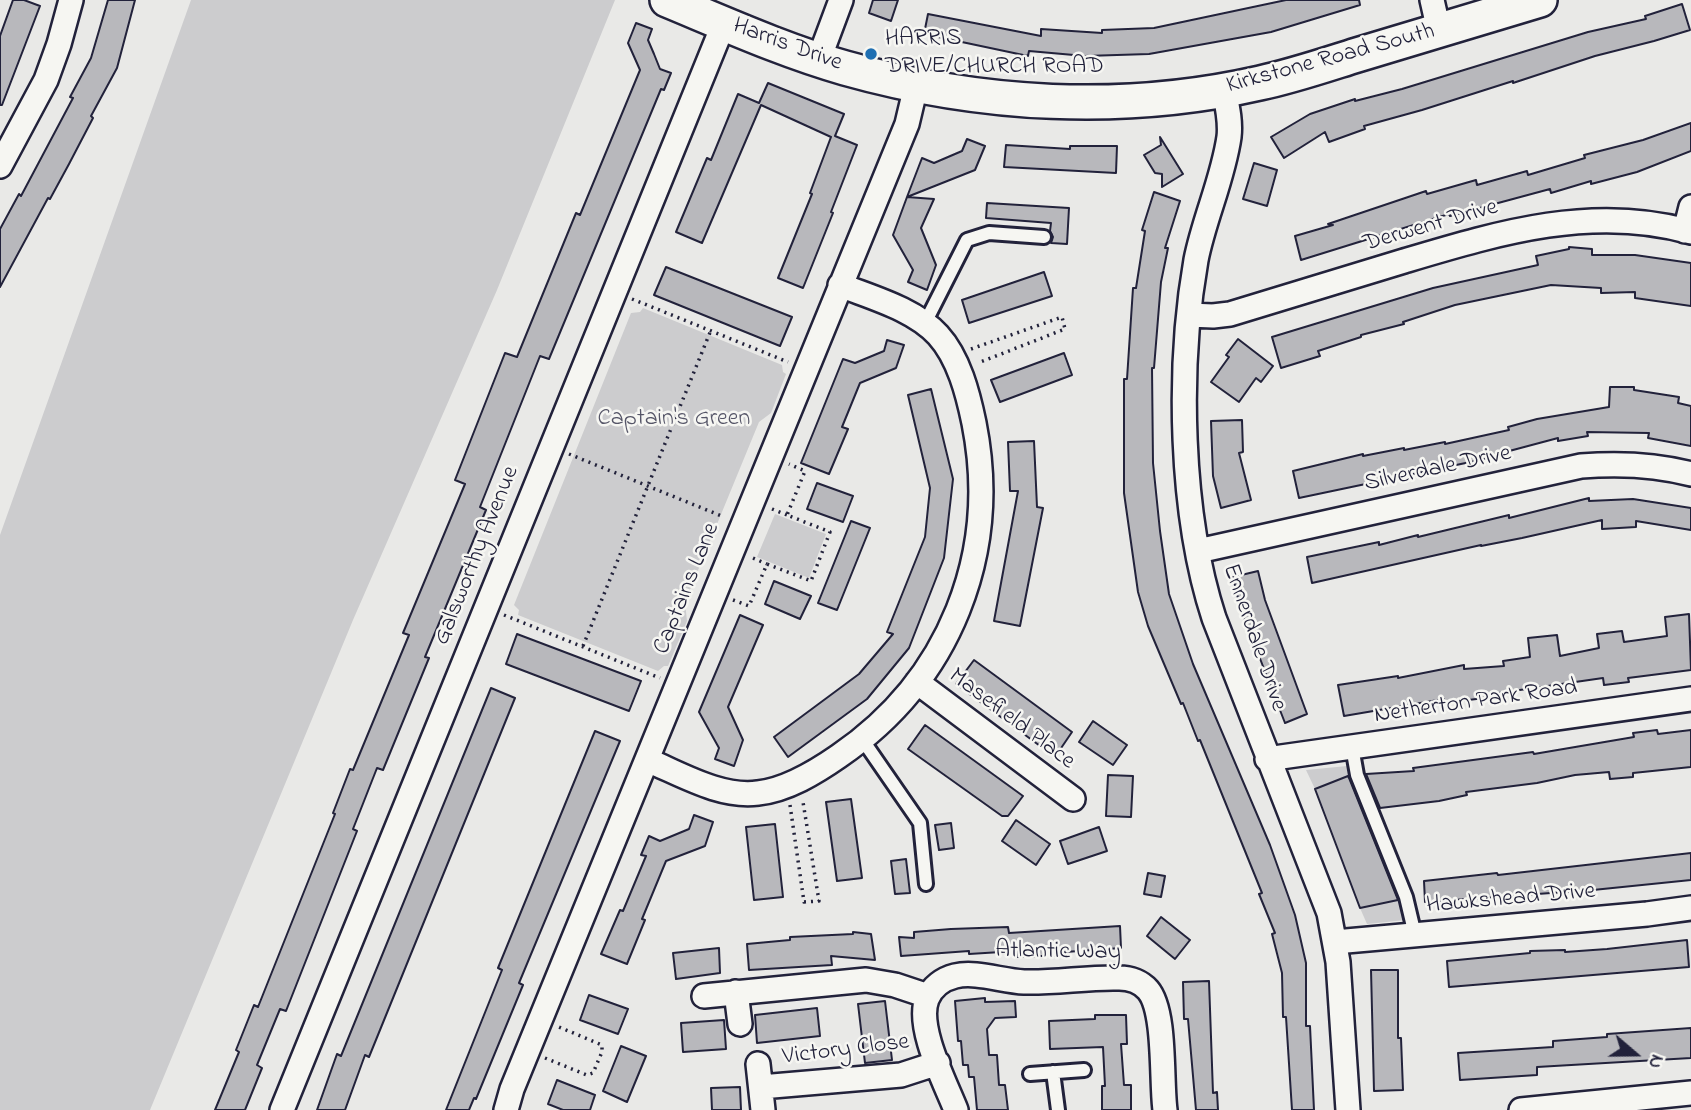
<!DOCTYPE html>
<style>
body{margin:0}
#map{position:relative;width:1691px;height:1110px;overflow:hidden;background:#e9e9e7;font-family:"Indie Flower",sans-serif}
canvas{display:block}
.north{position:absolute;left:1600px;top:1019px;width:70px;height:70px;-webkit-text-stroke:5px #f6f6f2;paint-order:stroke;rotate:110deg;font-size:19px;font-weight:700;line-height:28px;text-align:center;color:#22223b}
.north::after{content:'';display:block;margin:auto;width:24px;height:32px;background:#22223b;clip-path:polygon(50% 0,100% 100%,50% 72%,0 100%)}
</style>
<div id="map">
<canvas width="1691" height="1110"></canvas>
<div class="north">N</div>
</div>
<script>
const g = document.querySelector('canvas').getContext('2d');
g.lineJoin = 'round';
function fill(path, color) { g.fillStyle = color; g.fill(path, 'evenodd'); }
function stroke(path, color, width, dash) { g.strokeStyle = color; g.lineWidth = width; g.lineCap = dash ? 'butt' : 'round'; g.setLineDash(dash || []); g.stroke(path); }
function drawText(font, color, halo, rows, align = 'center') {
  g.font = font + ' "Indie Flower",sans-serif'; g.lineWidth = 5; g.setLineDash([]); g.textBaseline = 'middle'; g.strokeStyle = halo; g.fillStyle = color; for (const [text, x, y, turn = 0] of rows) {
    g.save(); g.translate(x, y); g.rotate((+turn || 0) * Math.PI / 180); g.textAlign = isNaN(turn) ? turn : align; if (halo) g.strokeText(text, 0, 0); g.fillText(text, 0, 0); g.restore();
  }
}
fill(new Path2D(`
 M191 0H615L497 290 353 620 150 1110H0V535Z
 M643 308 782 365 783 372 786 374 771 413 759 422 685 602 687 621 668 666H664L658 671 518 615 519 610 514 605 631 313 640 312Z
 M775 514 826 534 809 578 757 557Z
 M1347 766 1352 775 1315 789 1306 770Z
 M1401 899 1406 920 1367 924 1360 908Z`), '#ccccce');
const building = new Path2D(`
 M13 0H24L40 6 2 105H0V36Z
 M108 0H135L117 68 91 116 93 118 69 164 50 199 48 198 0 287V229L19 194 21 196 73 98 70 97 91 58Z
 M873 0H898L891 21 869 13Z
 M1286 0H1359L1360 5 1271 32 1149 54 1085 56 1029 51 1028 56 924 34 928 14 1041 36V29L1102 33V30L1154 28Z
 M1682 4 1690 30 1654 41 1595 56 1513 83V81L1422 110 1364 126 1365 129 1329 142 1325 132 1284 158 1271 137 1310 114 1355 99V101L1402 89 1588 32 1646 19 1645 16Z
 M636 23 652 29 648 40 654 54 660 69 671 73 664 90 661 89 549 359 540 356 480 507 486 510 425 657 429 658 383 770 377 768 353 829 357 831 286 1011 280 1009 257 1065 262 1068 245 1110H215L239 1052 236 1050 254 1005 258 1007 335 814 333 813 350 769 353 770 409 635 403 633 465 484 455 480 505 353 517 357 576 213 580 215 640 70 628 43Z
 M768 83 844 114 835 136 857 145 831 212 833 213 803 288 778 278 812 194 810 193 831 137 761 105 702 243 676 232 707 158 711 160 738 94 759 103Z
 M1691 123V151L1637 172 1591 184V181L1551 193 1550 189 1450 216 1449 214 1301 260 1295 236 1333 225 1328 224 1426 191 1427 194 1476 180 1477 185 1527 171 1528 175 1585 158 1584 155 1643 140Z
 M1160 137 1183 174 1162 187V174L1155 173 1144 155 1161 145Z
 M967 139 985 146 975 170 907 197 922 158 934 163 962 151Z
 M1006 145 1070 149V146H1117L1116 173 1004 167Z
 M1254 163 1277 170 1267 206 1243 199Z
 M1154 192 1180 201 1165 248H1168L1161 282 1154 368H1152L1153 463 1160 531 1169 594 1193 664 1270 845 1295 915 1306 963V1026H1310L1314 1110H1292L1286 1017H1283L1282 973 1272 934 1275 933 1259 894 1262 893 1200 740 1198 741 1183 703 1181 704 1148 626 1138 592 1124 493V379H1127L1133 288H1136L1145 231 1142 230Z
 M907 197 934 199 921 228 936 265 927 290 908 282 913 270 893 235Z
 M987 203 1069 208 1067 244 1051 243 1053 237 1050 231 1051 223 986 218Z
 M1569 247 1592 249V255H1635L1691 263V306L1635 298V292L1601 293V288L1551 285 1455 305 1403 322 1404 324 1361 335V337L1318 351 1320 356 1281 368 1272 337 1433 288 1538 265 1536 256 1569 249Z
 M666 267 792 317 780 346 654 295Z
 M1044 272 1052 296 969 323 962 300Z
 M1238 339 1273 366 1261 382 1256 378 1239 402 1211 382 1229 357 1226 355Z
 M887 340 904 345 896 368 860 383 842 427 848 429 829 474 801 463 843 359 855 363 884 351Z
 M1064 353 1072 375 1000 402 991 380Z
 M1610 387H1634V390L1679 397 1678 403 1691 406V446L1648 438 1649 433 1587 432 1588 436 1558 441V438L1498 454 1499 456 1299 498 1293 471 1363 454V456L1404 448V450L1445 442V444L1509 430 1508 427 1537 419 1609 407Z
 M931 389 953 479 944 558 909 648 867 699 788 757 774 737 859 674 893 634 887 632 925 537 930 488 908 395Z
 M1242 420 1243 452 1239 453 1251 500 1221 508 1213 476 1211 421Z
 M1034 441 1037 507 1043 508 1020 626 994 621 1018 491H1010L1008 442Z
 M817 483 853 496 843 522 807 509Z
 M1589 498V501L1633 499 1691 508V530L1636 521V527L1602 529V520L1522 538 1481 546V545L1312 583 1307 557 1379 542V545L1418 535V537L1509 515V518Z
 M851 521 870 528 837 610 818 603Z
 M1258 571 1265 600 1307 714 1285 723 1240 607 1233 577Z
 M774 581 811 596 800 619 765 604Z
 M1689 614 1691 670 1628 678 1629 682 1604 685 1603 678 1492 694V697L1445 703 1444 699 1344 716 1338 685 1398 676V678L1464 665V669L1504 666 1503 661 1530 657 1528 638 1557 635 1560 656 1599 648 1597 634 1622 631 1624 642 1667 636 1665 617Z
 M740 615 763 625 728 707 743 740 734 766 715 759 719 748 699 712Z
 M517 634 641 681 629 711 506 664Z
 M974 660 1072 732 1055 757 956 684Z
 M491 688 515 698 369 1057 365 1055 345 1110H317L337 1054 341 1056Z
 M1093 721 1127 745 1113 765 1079 742Z
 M925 725 1023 796 1008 816H1002L908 749Z
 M1657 730 1658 734 1691 730V767L1633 773V777L1610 779 1609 772 1575 775 1537 783 1466 792 1467 795 1439 801 1380 808 1366 774 1414 771 1413 768 1533 752 1534 754 1634 737 1633 733Z
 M595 731 620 741 519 983 523 985 476 1099 474 1098 469 1110H446L502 970 498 968Z
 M1108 775 1133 776 1131 817 1106 816Z
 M1348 776 1349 778 1398 900 1360 908 1315 789Z
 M851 799 862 878 837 881 826 802Z
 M694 815 713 822 705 846 666 861 642 919 645 920 627 964 601 954 620 910 623 911 646 856 641 855 649 836 660 841 689 829Z
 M1016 820 1050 844 1036 865 1002 841Z
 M951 823 954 848 939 850 935 825Z
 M775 824 783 897 754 900 746 827Z
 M1099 827 1107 851 1068 864 1060 841Z
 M1691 853V880L1593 890 1425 902 1424 881 1497 873 1498 875Z
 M906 859 910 893 895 894 891 861Z
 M1148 873 1165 876 1161 897 1144 894Z
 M1161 917 1190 940 1175 959 1147 936Z
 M1120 926 1121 948 1065 952V955L1018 957 1017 951 969 954V951L901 956 899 937 914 938V932L951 929 1008 927 1009 933Z
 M853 932 871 934 875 960 831 956 832 965 749 970 747 944 790 940V937L853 934Z
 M1687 940 1689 967 1449 987 1447 961 1530 953V951L1565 950V952L1607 949Z
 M719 948 720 973 676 979 673 953Z
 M1371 970H1398V1038H1401L1403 1090 1374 1091Z
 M1209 981 1213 1093 1217 1092 1218 1110H1196L1188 1019H1184L1183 982Z
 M589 995 628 1009 618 1034 580 1020Z
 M985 998V1002L1015 1001 1016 1017 995 1018 987 1029 989 1055H997L999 1085H1005L1008 1110H977L974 1077H969L968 1065H963L961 1041H958L955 1001Z
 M885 1001 892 1060 865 1063 858 1004Z
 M817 1008 820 1036 757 1043 755 1015Z
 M1095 1015H1126L1127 1044H1121L1124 1085H1131V1110H1102V1086H1105L1103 1047 1050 1049 1049 1021 1095 1019Z
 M724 1020 726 1049 683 1052 681 1023Z
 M1691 1028V1058L1537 1067V1075L1460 1080 1458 1053 1553 1047V1041L1607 1037V1034Z
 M621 1046 646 1056 627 1102 603 1091Z
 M557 1080 595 1095 590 1110H563L548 1104Z
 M740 1087 741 1110H712L711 1088Z`);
fill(building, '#b8b8bc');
stroke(building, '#22223b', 2);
const lane = new Path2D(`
 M925 323 967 240 989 233 1044 237
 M862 739 920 823 926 884
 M1352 747 1357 775 1406 897 1415 935
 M1053 1072 1058 1110
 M1030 1074 1084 1070`);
const street = new Path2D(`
 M1432 0 1439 31
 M819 59 841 0
 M1224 90C1227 105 1231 121 1229 137 1223 179 1204 219 1196 260 1177 368 1180 514 1214 618L1329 913 1338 962 1348 1110
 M0 166 46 80 59 44 71 0
 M1685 231 1691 207
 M1189 315 1213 316 1230 314C1288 296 1346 279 1404 261 1498 233 1593 204 1691 232
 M1198 551 1581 466C1619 463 1654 464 1691 474
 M917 682 1073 799
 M1267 759 1691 699
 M647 760C681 774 720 798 758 793 787 790 816 772 839 756 950 680 1000 554 974 423 968 394 959 358 938 335 914 309 873 298 840 285
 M1335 942 1647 914 1691 908
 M736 992 740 1024
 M704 996 866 980 895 985 928 996
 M758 1064 763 1110
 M761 1087 901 1075 938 1063
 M282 1110 724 23
 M506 1110 512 1089 907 124 916 86
 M956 1110C945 1082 916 1027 927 999 932 987 943 979 955 976 976 971 1002 981 1024 982 1056 983 1088 977 1119 978 1130 978 1141 982 1148 990 1166 1011 1161 1081 1165 1110
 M1521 1110 1691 1093`);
const secondary = new Path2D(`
 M667 0C725 24 785 51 845 68 980 106 1123 114 1260 83 1293 76 1325 65 1357 55 1418 37 1479 18 1540 0`);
stroke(lane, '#22223b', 18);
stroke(street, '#22223b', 28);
stroke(secondary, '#22223b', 38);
stroke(new Path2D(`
 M632 299 788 362
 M971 349 1062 317 1065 329 978 363
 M569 454 724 517
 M772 509 787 515
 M753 558 767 564
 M733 600 749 606 767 564 811 581 830 532 787 515 805 471 789 464
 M504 615 660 678
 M583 646 711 330
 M790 805 804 902 819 901 803 802
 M545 1058 587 1075 593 1073 602 1052V1045L559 1027`), '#22223b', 3.5, [2, 5]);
stroke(lane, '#f6f6f2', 12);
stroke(street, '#f6f6f2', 23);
stroke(secondary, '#f6f6f2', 33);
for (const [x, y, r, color] of [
 [871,54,7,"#1f6fb2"]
]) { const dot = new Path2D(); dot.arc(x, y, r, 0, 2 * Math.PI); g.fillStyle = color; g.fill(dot); stroke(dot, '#f6f6f2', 2.5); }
drawText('24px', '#22223b', '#f6f6f2', [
 ["HARRIS",885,40],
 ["DRIVE/CHURCH ROAD",885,68]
], 'left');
drawText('24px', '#22223b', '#f6f6f2', [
 ["Harris Drive",787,46,20],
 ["Kirkstone Road South",1331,60,-15],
 ["Derwent Drive",1431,227,-16],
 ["Silverdale Drive",1438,470,-12],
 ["Galsworthy Avenue",478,556,-68],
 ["Captains Lane",688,589,-68],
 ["Ennerdale Drive",1253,638,71],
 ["Netherton Park Road",1476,703,-8],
 ["Masefield Place",1011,720,37],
 ["Hawkshead Drive",1511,900,-5],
 ["Atlantic Way",1058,953,1],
 ["Victory Close",846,1051,-7]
]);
drawText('24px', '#555567', '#f6f6f2', [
 ["Captain's Green",674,420]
]);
</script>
